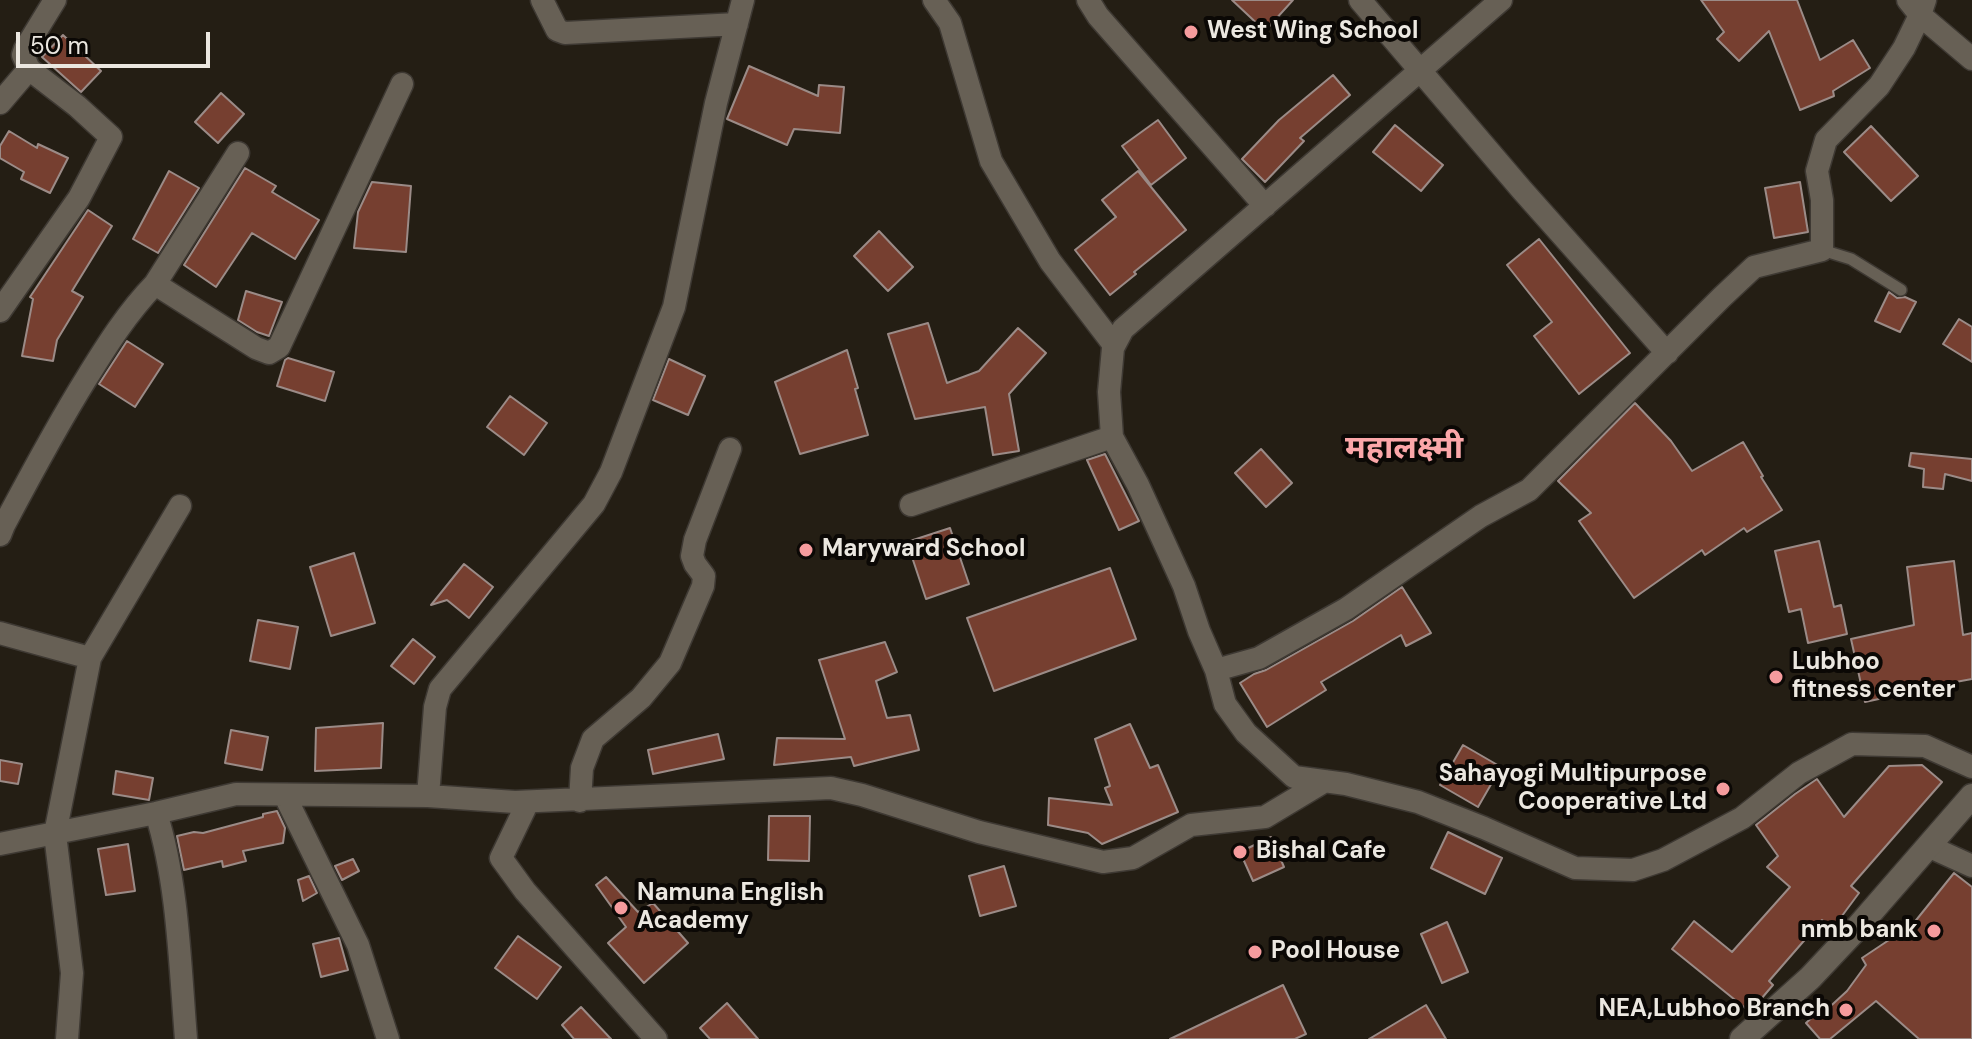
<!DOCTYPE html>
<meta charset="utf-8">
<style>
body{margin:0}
#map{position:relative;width:1972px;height:1039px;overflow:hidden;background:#241e14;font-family:"DM Sans",sans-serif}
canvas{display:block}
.scale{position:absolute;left:16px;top:32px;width:194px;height:36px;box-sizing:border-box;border:4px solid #ebe7e0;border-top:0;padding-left:10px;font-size:24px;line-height:28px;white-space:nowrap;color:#ebe7e0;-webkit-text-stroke:6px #0b0805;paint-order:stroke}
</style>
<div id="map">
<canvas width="1972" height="1039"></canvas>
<div class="scale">50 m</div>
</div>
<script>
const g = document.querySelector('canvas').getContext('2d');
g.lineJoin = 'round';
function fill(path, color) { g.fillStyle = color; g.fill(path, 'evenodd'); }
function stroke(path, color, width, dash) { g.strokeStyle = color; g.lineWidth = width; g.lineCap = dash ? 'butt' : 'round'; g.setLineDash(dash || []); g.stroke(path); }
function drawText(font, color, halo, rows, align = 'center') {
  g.font = font + ' "DM Sans","Noto Sans Devanagari",sans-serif'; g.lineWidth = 8; g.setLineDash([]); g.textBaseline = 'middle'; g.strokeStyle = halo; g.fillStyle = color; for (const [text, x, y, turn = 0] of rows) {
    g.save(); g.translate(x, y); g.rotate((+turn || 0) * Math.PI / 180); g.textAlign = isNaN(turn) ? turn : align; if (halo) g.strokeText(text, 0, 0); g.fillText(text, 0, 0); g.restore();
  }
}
const building = new Path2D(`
 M1232 0H1293L1265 31Z
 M1701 0H1797L1820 60 1853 40 1870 68 1833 91 1834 96 1800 110 1769 31 1739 61 1717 39 1724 32Z
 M63 35 101 71 81 92 42 57Z
 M749 66 818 96 819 85 844 87 840 133 794 129 787 145 727 119Z
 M1333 75 1350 95 1300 138 1304 141 1265 182 1242 159 1279 120Z
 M221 93 244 114 218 143 195 122Z
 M1158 120 1186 158 1151 185 1122 146Z
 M1395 125 1443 165 1421 191 1373 152Z
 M1871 126 1918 176 1891 201 1844 152Z
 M9 131 37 148 38 144 68 158 50 193 21 179 24 172 0 158V146Z
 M245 168 276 186 272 192 319 220 295 259 252 233 216 287 184 265Z
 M169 171 199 188 158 253 133 239Z
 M1138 171 1186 230 1134 272 1136 274 1110 295 1075 250 1116 217 1102 200Z
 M372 182 411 186 406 252 354 248 358 212Z
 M1800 182 1808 232 1774 238 1765 188Z
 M88 210 112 226 72 291 83 297 57 340 53 361 22 356 33 299 30 297Z
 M879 231 913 267 888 291 854 256Z
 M1539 239 1630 353 1579 394 1534 336 1552 322 1507 265Z
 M246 291 282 302 269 336 257 332 238 320Z
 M1889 292 1897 298 1905 297 1916 302 1900 332 1875 321Z
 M1959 319 1972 327V362L1943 344Z
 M928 323 947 383 979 371 1018 328 1046 353 1009 394 1019 451 993 455 985 407 915 419 888 334Z
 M127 341 163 364 135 407 99 384Z
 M847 350 858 388 855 389 868 435 800 454 775 382Z
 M288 358 334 372 325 401 277 386 285 360Z
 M669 359 705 376 688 415 653 400Z
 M510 396 547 423 524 455 487 427Z
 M1635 403 1671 441 1692 471 1743 442 1763 476 1761 477 1782 510 1747 532 1744 528 1705 555 1702 550 1634 598 1579 521 1591 513 1558 481Z
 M1261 449 1292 483 1266 507 1235 473Z
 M1911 453 1972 459V481L1945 474 1943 489 1923 487 1924 469 1909 466Z
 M1105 454 1139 521 1119 530 1087 460Z
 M950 528 969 584 926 599 907 542Z
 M1819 541 1834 607 1841 605 1847 634 1808 643 1801 609 1789 612 1775 551Z
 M354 553 375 623 331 636 310 567Z
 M1954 561 1963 635 1972 633V679L1896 693 1897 695 1865 702 1851 639 1914 625 1907 567Z
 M464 564 493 587 469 618 447 600 431 605Z
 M1110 568 1136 639 994 691 967 618Z
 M1402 587 1431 633 1406 646 1401 635 1321 682 1326 690 1267 727 1240 683 1254 674 1266 670 1353 621Z
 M258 620 298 627 290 669 250 661Z
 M413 639 435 657 414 684 391 666Z
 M885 642 897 672 876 681 887 718 910 715 919 750 854 766 851 757 774 765 777 738 845 739 819 660Z
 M383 723 381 768 315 771 316 728Z
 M1130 724 1150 768 1158 765 1178 812 1102 844 1088 833 1048 825 1049 798 1112 805 1105 788 1110 786 1095 739Z
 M231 730 268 737 262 770 225 763Z
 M718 734 724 759 653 774 648 750Z
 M1463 745 1501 767 1478 807 1440 785Z
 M0 760 22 764 18 784 0 781Z
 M1922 765 1942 782 1851 886 1859 893 1833 928 1822 920 1769 981 1773 985 1750 1012 1672 949 1694 921 1732 952 1790 887 1767 867 1778 856 1756 825 1795 794 1817 779 1844 817 1889 766Z
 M116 771 153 778 149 800 113 794Z
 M277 811 285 828 283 843 243 851 246 861 223 867 222 861 184 870 177 836 194 832 203 833 263 817V814Z
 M769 816H810L809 861 768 860Z
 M1448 832 1502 858 1485 894 1431 868Z
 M1271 837 1284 867 1253 881 1240 852Z
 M128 844 135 891 106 895 98 849Z
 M353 859 359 871 342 880 335 866Z
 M1004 866 1016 906 980 916 969 876Z
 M1954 873 1972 887V1039H1919L1876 1001 1830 1039H1820L1806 1023 1817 1013 1822 1014 1847 991 1866 965 1862 958 1913 924Z
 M309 876 317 893 303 901 298 880Z
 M606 877 638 912 653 903 688 943 644 983 608 943 626 927 596 885Z
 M1447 922 1468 972 1442 983 1421 934Z
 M518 936 561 967 537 999 495 968Z
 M339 938 348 970 321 977 313 944Z
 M1283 985 1306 1034 1295 1039H1170Z
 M727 1003 758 1039H710L700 1028Z
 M1426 1005 1446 1039H1369Z
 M581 1007 611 1039H574L562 1025Z`);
fill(building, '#763f30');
stroke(building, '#9b8b87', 2);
const service = new Path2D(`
 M1822 250 1851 259 1901 290`);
const minor = new Path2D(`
 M542 0 557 30 565 33 737 24
 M934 0 950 23 991 161 1050 261 1114 345
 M1088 0 1098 16 1265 206
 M1360 0 1522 190 1667 353
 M1501 0 1123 329 1113 348 1109 392 1112 437 1138 485 1184 586 1199 631 1216 670 1225 704 1246 733 1294 777 1346 784 1418 802 1484 828 1575 868 1633 870 1663 860 1742 818 1799 773 1852 744 1925 746 1972 767
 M1908 0 1920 15 1972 59
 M29 69 23 55 25 49 55 0
 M0 103 29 69 77 106 111 137 79 198 0 311
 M155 284 256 348 269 353 279 347 402 84
 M911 505 1112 437
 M0 535 4 525C30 476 56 427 86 379 107 345 127 313 155 284L238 153
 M0 633 90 658 180 506
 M1216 670 1259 658 1346 609 1481 516 1529 490 1722 297 1754 267 1822 250V200L1817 171 1826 140 1879 86 1904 48 1920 15 1925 0
 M285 796 358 945 388 1039
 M428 796 435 707 440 689 594 504 611 472 674 307 716 103 743 0
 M580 801 582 768 593 739 641 698 670 663 703 586 704 576 695 564 692 556 695 540 730 449
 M528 802 501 858 525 891 656 1039
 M156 813C178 882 180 966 186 1039
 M0 844 156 813 236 794 428 796 515 802 831 788 862 795 979 832 1103 862 1133 858 1191 825 1265 817 1325 781
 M1928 846 1972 866
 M67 1039 72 973 55 834 90 658`);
const secondary = new Path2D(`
 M1742 1039 1810 978 1858 927 1972 796`);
stroke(service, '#3e3933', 14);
stroke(minor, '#3e3933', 25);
stroke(secondary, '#3e3933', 27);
stroke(service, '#676055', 11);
stroke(minor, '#676055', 22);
stroke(secondary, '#676055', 24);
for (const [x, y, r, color] of [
 [1191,32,8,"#f59b9d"],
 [806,550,8,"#f59b9d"],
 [1776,677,8,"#f59b9d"],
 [1723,789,8,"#f59b9d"],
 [1240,852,8,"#f59b9d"],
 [621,908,8,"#f59b9d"],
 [1934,931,8,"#f59b9d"],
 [1255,952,8,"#f59b9d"],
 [1846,1010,8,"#f59b9d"]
]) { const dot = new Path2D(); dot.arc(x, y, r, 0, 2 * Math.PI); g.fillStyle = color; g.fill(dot); stroke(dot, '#0b0805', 3); }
drawText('bold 24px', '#ebe7e0', '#0b0805', [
 ["West Wing School",1207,32],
 ["Maryward School",822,550],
 ["Lubhoo",1792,663],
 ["fitness center",1792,691],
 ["Sahayogi Multipurpose",1707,775,"right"],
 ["Cooperative Ltd",1707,803,"right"],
 ["Bishal Cafe",1256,852],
 ["Namuna English",637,894],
 ["Academy",637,922],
 ["nmb bank",1918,931,"right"],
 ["Pool House",1271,952],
 ["NEA,Lubhoo Branch",1830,1010,"right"]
], 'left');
drawText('bold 32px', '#fba7a9', '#0b0805', [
 ["महालक्ष्मी",1404,450]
]);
</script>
